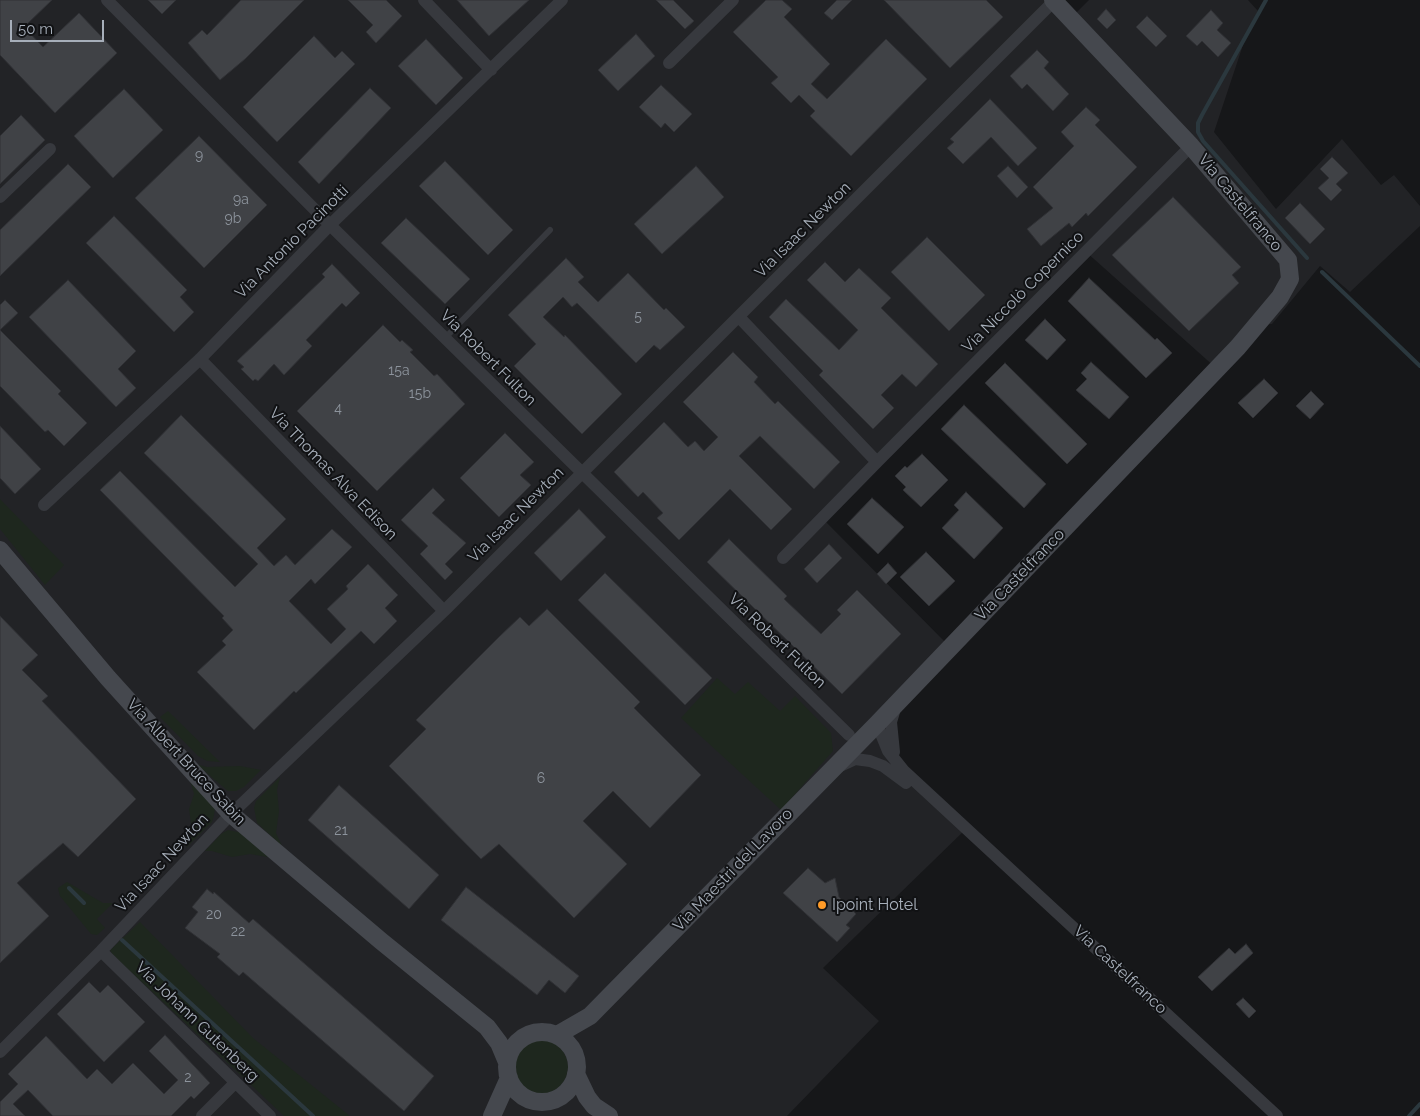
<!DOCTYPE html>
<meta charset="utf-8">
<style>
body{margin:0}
#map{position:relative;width:1420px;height:1116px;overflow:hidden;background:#161719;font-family:Raleway,sans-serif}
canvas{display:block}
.scale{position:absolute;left:10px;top:20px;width:94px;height:22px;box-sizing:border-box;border:2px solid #a7afba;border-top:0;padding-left:6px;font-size:15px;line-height:18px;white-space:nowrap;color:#a7afba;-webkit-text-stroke:4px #111214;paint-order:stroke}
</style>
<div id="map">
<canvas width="1420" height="1116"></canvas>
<div class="scale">50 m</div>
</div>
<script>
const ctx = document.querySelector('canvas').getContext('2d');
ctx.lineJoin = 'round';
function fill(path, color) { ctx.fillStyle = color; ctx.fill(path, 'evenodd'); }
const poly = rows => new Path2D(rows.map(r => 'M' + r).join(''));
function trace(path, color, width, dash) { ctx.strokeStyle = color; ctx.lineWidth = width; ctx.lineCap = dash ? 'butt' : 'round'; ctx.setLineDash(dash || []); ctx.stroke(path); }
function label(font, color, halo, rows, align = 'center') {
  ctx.font = font + ' Raleway,sans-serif'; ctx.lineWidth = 4; ctx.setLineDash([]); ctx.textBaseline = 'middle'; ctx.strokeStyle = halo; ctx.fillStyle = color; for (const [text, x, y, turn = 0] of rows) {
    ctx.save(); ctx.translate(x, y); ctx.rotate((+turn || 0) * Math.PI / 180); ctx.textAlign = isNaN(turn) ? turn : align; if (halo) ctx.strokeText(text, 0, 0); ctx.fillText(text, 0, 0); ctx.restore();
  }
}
fill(poly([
 [0,0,1051,0,1070,19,1089,0,1248,0,1258,11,1246,36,1214,132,1276,209,1342,139,1381,185,1394,175,1420,206,1420,226,1350,292,1320,266,1272,324,1256,325,1216,368,1085,251,825,521,954,651,877,732,948,812,967,828,823,968,879,1021,787,1116,0,1116]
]), '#222326');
fill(poly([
 [0,499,64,565,45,585,0,529],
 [717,678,735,694,748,682,780,711,795,696,831,733,833,751,781,810,681,718],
 [168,711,220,762,207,761,198,756,160,717],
 [196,764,207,767,240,766,261,770,244,787,236,791,228,791],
 [189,777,215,808,214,815,212,822,186,848,192,830,189,809,194,794],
 [280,777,277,790,279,811,276,833,282,846,257,823,254,808,256,801],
 [228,830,243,833,273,858,250,854,232,857,212,851,205,851,221,834],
 [67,882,103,903,113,903,97,919,105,928,97,935,91,934,60,896,58,888],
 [140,922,253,1038,350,1116,284,1116,112,954,110,950],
 '514 1067a27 27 0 1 1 54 0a27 27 0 1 1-54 0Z'
]), '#1e271e');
trace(poly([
 [1266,0,1202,115,1198,123,1198,132,1203,141,1307,258],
 [1322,272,1420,366],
 [69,888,84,903],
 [122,940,313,1116],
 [1409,1116,1420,1104]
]), '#2b383e', 4);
const building = poly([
 [0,0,52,0,24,27,43,47,79,13,117,53,55,113,0,55,0,0],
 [148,0,176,0,162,14,148,0],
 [241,0,304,0,245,59,220,80,188,43,202,30,207,35,241,0],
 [348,0,386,0,402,16,376,43,366,32,373,25,348,0],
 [457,0,529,0,489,36,457,0],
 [656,0,673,0,694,21,685,29,656,0],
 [766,0,782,0,792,9,784,17,830,64,811,84,827,99,886,39,927,79,851,156,810,116,815,111,799,95,791,103,771,83,778,77,733,32,766,0],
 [837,0,852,0,832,20,824,13,837,0],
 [884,0,986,0,1003,17,950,68,884,0],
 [1106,9,1116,20,1107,29,1097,19,1106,9],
 [1211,10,1223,23,1217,30,1231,43,1218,57,1202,41,1197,46,1186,36,1211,10],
 [1147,16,1167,36,1156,47,1136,27,1147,16],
 [636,34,655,56,618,91,598,70,636,34],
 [314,36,335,58,342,51,355,64,277,142,243,107,314,36],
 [426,39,463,78,436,105,398,66,426,39],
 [1037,50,1049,62,1044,68,1069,94,1053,111,1027,84,1022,89,1010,76,1037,50],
 [661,85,692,114,674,132,665,123,661,128,639,107,661,85],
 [370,88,391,108,319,184,298,162,370,88],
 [124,89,163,130,113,178,74,136,124,89],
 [990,99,1037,148,1018,166,991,137,963,164,947,148,954,142,950,139,990,99],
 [1086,107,1100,120,1095,125,1137,167,1088,216,1086,213,1072,227,1069,223,1041,246,1027,229,1053,208,1033,187,1074,146,1061,132,1086,107],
 [21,115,45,140,0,184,0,136,21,115],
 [199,136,267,205,204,268,135,198,199,136],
 [1332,157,1348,173,1336,184,1342,190,1331,201,1318,188,1329,178,1320,169,1332,157],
 [445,161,513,230,488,255,419,186,445,161],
 [68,164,91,187,0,276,0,230,68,164],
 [696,166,724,197,662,254,634,224,696,166],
 [1008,166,1028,187,1017,198,997,176,1008,166],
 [1173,197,1241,267,1232,275,1239,283,1189,331,1112,255,1173,197],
 [1300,203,1325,229,1310,244,1285,218,1300,203],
 [114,216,187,290,180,297,194,312,174,332,86,243,114,216],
 [406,218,470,279,445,304,381,243,406,218],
 [927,237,985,295,949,331,891,272,927,237],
 [566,258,584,277,578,282,598,302,628,273,664,310,666,308,685,327,660,350,654,345,636,363,577,303,572,307,563,297,543,317,564,337,565,335,622,394,582,434,514,366,536,344,508,315,566,258],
 [825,262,845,282,859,268,891,298,881,308,938,364,916,387,902,374,881,395,894,408,873,429,819,375,823,371,769,317,786,299,839,350,858,330,807,280,825,262],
 [332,264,360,293,346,307,342,303,306,340,312,346,284,375,274,364,258,381,255,379,253,381,241,369,244,367,237,361,325,277,322,274,332,264],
 [1089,278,1155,340,1157,338,1172,353,1146,378,1068,301,1089,278],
 [68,280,136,351,118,369,136,388,116,407,29,317,68,280],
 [5,300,18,313,0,330,0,305,5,300],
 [1045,319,1066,340,1047,360,1025,340,1045,319],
 [383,325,400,342,402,340,413,350,410,352,434,376,437,374,465,404,377,491,297,411,383,325],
 [0,330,61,391,58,394,87,423,64,446,48,430,45,432,0,386,0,330],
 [733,352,758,377,754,382,775,404,778,401,840,462,814,489,760,436,739,456,792,509,771,530,730,489,679,540,657,518,663,513,643,492,638,497,614,472,664,422,688,447,695,441,704,451,718,437,683,402,733,352],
 [1091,362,1129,397,1109,419,1076,390,1087,379,1081,373,1091,362],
 [1005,363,1087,444,1067,464,985,383,1005,363],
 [1264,379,1278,393,1253,418,1238,403,1264,379],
 [1311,391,1324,404,1310,419,1296,406,1311,391],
 [964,405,1046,484,1024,508,941,429,964,405],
 [181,415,286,519,257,548,274,566,286,555,295,565,332,529,352,547,315,584,311,579,289,601,331,644,346,629,327,609,348,589,346,586,368,564,398,595,385,608,397,621,374,644,361,631,296,693,294,691,254,730,197,672,226,645,222,641,233,630,222,618,224,616,100,490,120,471,235,587,258,564,144,453,181,415],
 [0,426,41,469,15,494,0,478,0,426],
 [505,433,534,462,520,475,531,485,499,517,460,478,505,433],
 [922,454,948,480,921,507,903,490,906,487,895,476,905,466,907,468,922,454],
 [433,488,445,500,432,513,466,543,445,564,453,572,445,580,420,554,428,546,401,520,433,488],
 [966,492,1003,528,974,559,942,528,959,510,954,505,966,492],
 [872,498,904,527,878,554,847,524,872,498],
 [579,509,606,537,561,581,534,553,579,509],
 [729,539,787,596,784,599,821,634,841,614,837,610,857,590,901,634,842,694,707,562,729,539],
 [829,544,842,558,817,583,804,569,829,544],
 [926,552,955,581,929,606,900,577,926,552],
 [888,563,897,573,886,584,877,574,888,563],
 [605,573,712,678,685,705,578,600,605,573],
 [547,609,640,702,634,708,701,775,650,828,613,791,583,821,627,864,574,918,499,844,481,859,389,766,426,729,416,720,500,636,520,617,529,626,547,609],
 [0,616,38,655,22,670,48,696,42,701,136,799,78,857,63,843,17,883,49,916,0,963,0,616],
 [339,785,439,875,409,909,308,820,339,785],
 [808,868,825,883,835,878,839,897,856,914,846,925,850,928,837,942,783,893,808,868],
 [466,887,579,976,565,993,549,980,537,995,441,920,466,887],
 [207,889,213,894,214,892,249,923,253,919,434,1076,404,1111,243,972,239,976,217,957,220,954,185,928,198,912,192,907,207,889],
 [1246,944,1253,953,1212,991,1198,977,1229,948,1235,954,1246,944],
 [89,982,100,993,108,985,145,1022,104,1062,57,1014,89,982],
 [1243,998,1256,1011,1249,1018,1236,1004,1243,998],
 [165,1035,210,1083,194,1099,191,1096,171,1116,53,1116,28,1090,13,1104,25,1116,0,1116,0,1102,18,1084,8,1074,46,1036,87,1079,97,1069,112,1084,133,1063,164,1094,178,1080,149,1051,165,1035]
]);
fill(building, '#404246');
trace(building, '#303135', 1);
trace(poly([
 [445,338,550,230]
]), '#37393e', 6);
trace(poly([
 [107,0,330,225,849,735],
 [424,0,491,70],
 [669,63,733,0],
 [0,197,50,149],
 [739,317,877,462,1191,146],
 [200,359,444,611],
 [44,505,200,359,330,225,562,0],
 [783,558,877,462],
 [877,724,888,751,904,771,1277,1116],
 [894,752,891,722,896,705],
 [840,766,855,759,870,761,883,766,906,783],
 [101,951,270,1116],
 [0,1052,101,951,231,814,444,611,1054,1],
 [202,1116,235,1083]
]), '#37393e', 12);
trace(poly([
 [0,550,108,678,231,814,381,941,487,1027,499,1043,507,1062],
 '507 1067a35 35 0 1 1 70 0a35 35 0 1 1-70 0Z',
 [557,1035,590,1016,877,724,1238,347,1280,297,1290,279,1288,260,1191,146,1053,0],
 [576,1074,587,1097,594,1106,609,1116],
 [492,1116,509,1078]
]), '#45484e', 18);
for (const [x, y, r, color] of [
 [822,905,5,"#ff9b28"]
]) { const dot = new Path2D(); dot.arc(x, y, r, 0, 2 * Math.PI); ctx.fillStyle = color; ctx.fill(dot); trace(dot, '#111214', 2); }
label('14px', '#8d949d', null, [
 ["9",199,156],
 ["9a",241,200],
 ["9b",233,219],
 ["5",638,317],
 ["15a",399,371],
 ["15b",420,394],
 ["4",338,409],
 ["6",541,779],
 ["21",341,831],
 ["20",214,915],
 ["22",238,932],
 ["2",188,1078]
]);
label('16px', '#a7afba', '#111214', [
 ["Via Castelfranco",1240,203,50],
 ["Via Isaac Newton",803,230,-45],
 ["Via Antonio Pacinotti",292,242,-45],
 ["Via Niccolò Copernico",1023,292,-45],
 ["Via Robert Fulton",488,358,45],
 ["Via Thomas Alva Edison",333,474,46],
 ["Via Isaac Newton",516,515,-45],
 ["Via Castelfranco",1020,575,-46],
 ["Via Robert Fulton",777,641,44],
 ["Via Albert Bruce Sabin",186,762,47],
 ["Via Isaac Newton",162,863,-47],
 ["Via Maestri del Lavoro",733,870,-46],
 ["Via Castelfranco",1120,970,43],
 ["Via Johann Gutenberg",197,1022,44]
]);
label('16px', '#a7afba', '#111214', [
 ["Ipoint Hotel",832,905]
], 'left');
</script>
